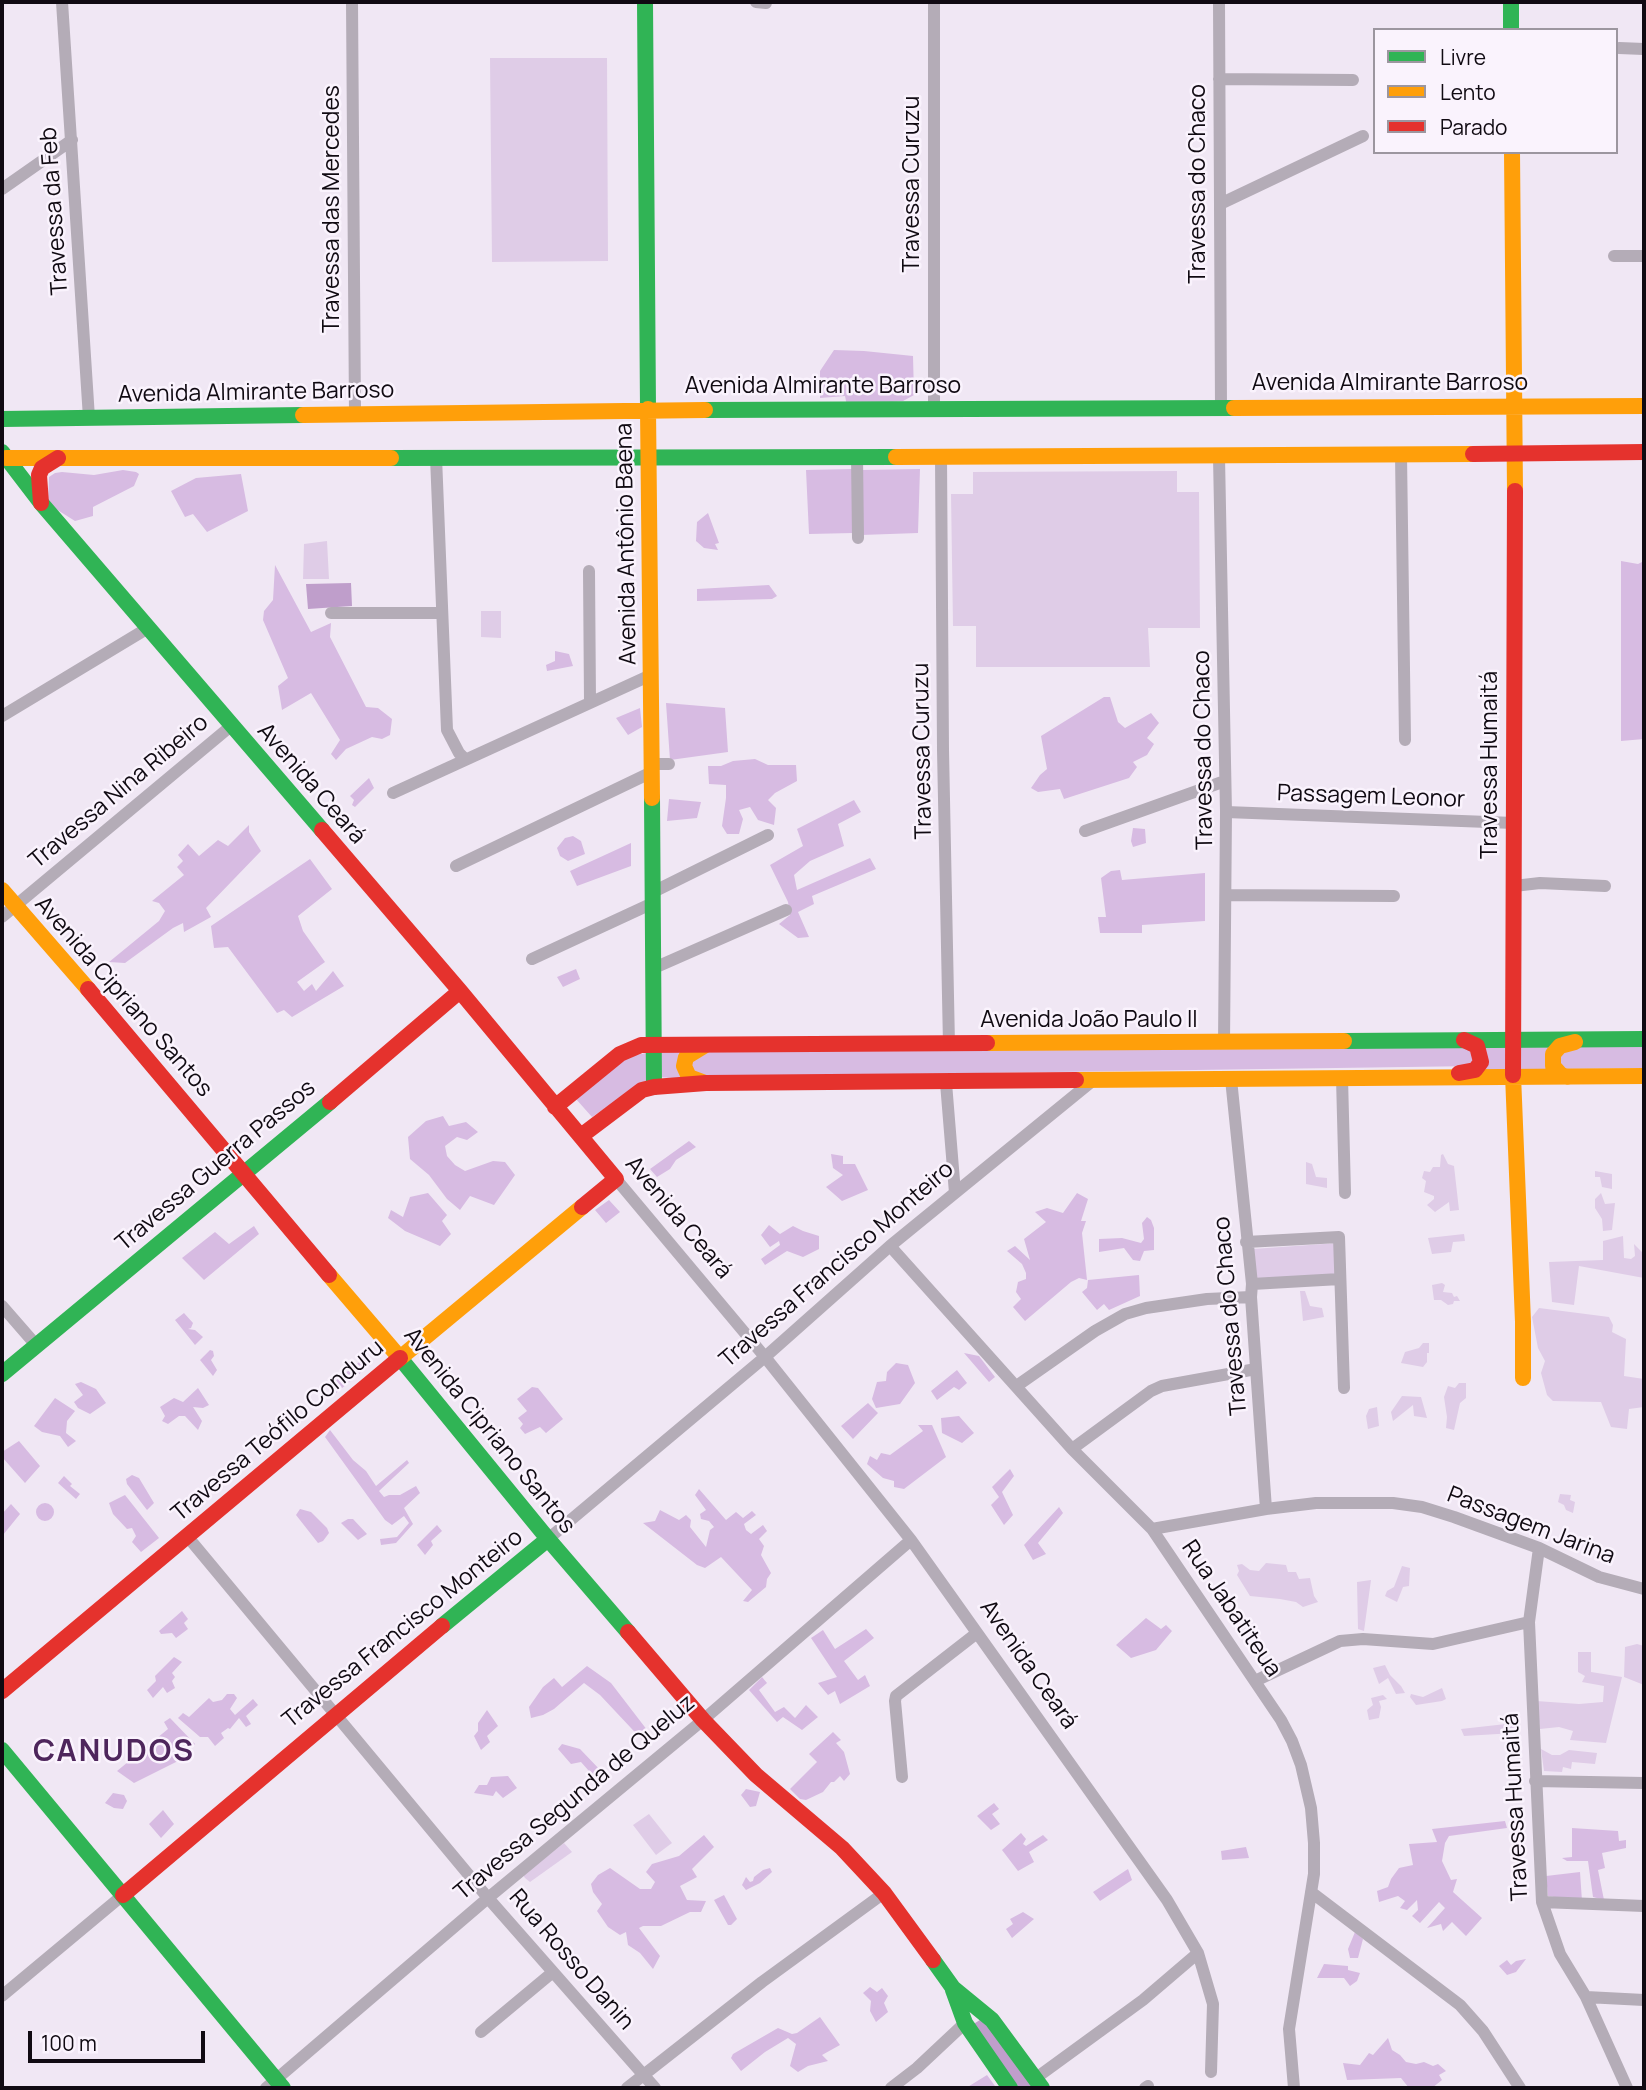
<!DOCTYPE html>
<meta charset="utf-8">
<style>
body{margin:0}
#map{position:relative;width:1646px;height:2090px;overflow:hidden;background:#f0e7f4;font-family:Manrope,sans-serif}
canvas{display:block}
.frame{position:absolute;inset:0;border:4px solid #100a12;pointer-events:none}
.legend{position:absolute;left:1373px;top:28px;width:245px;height:126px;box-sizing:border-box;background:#faf3fd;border:2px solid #9c969f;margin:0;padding:9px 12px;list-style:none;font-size:21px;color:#100a12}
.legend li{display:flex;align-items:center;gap:14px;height:35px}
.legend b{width:35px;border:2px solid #9c969f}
.scale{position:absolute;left:28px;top:2031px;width:177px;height:32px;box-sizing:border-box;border:4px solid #100a12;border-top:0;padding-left:9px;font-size:21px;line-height:24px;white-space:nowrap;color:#100a12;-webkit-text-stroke:5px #faf3fd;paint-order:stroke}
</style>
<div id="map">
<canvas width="1646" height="2090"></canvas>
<div class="frame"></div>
<ul class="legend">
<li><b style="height:9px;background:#30b455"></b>Livre</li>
<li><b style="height:9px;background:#ff9f0a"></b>Lento</li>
<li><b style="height:9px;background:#e5322d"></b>Parado</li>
</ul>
<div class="scale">100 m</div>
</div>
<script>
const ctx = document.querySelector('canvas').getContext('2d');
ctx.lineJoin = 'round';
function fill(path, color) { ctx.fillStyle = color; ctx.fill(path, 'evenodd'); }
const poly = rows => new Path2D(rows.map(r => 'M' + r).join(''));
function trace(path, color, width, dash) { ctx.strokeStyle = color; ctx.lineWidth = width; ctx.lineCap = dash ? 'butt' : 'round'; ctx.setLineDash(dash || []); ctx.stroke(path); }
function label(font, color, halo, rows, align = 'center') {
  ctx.font = font + ' Manrope,sans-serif'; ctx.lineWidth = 5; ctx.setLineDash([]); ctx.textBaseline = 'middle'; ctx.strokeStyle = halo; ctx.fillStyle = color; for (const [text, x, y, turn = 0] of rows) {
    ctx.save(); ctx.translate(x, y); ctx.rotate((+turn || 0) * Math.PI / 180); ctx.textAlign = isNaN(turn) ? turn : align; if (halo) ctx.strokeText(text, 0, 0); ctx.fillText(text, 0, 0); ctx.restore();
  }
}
fill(poly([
 [490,58,607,58,608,261,492,262],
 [1177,471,1177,492,1199,492,1200,628,1148,628,1150,667,976,667,976,626,953,626,951,494,973,494,973,472],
 [327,541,329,579,303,579,304,544],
 [481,611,501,611,501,638,481,637],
 [1443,1154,1448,1164,1454,1166,1459,1210,1450,1211,1449,1202,1435,1212,1427,1205,1434,1199,1434,1196,1424,1192,1426,1181,1422,1178,1424,1171,1430,1172,1433,1167,1440,1167,1441,1155],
 [1306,1162,1312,1164,1316,1177,1327,1178,1327,1188,1306,1184],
 [1595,1171,1612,1174,1612,1189,1602,1187,1600,1177,1595,1177],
 [1601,1193,1605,1204,1615,1203,1612,1230,1603,1231,1602,1219,1595,1208,1595,1199],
 [1464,1234,1465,1241,1453,1242,1451,1252,1432,1254,1428,1238],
 [1623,1236,1624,1258,1631,1259,1635,1256,1634,1244,1644,1254,1644,1278,1579,1266,1574,1305,1552,1302,1549,1262,1603,1260,1603,1241],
 [1338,1243,1337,1274,1256,1280,1253,1249],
 [1442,1283,1445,1285,1443,1292,1452,1293,1454,1297,1457,1296,1460,1301,1454,1301,1453,1304,1448,1305,1441,1300,1434,1300,1432,1285],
 [1300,1291,1305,1291,1310,1306,1322,1308,1324,1317,1303,1321],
 [1539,1308,1609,1317,1613,1325,1612,1332,1626,1339,1624,1376,1644,1379,1644,1407,1629,1409,1627,1429,1611,1427,1601,1402,1553,1401,1547,1395,1541,1373,1545,1361,1538,1348,1532,1317],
 [1423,1343,1429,1343,1429,1353,1427,1353,1427,1362,1423,1367,1401,1363,1405,1352,1419,1348],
 [1459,1383,1466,1383,1466,1398,1460,1403,1454,1430,1446,1428,1447,1417,1444,1397,1448,1386,1455,1388],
 [1402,1396,1421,1397,1427,1418,1414,1416,1413,1405,1393,1421,1391,1412],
 [1377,1407,1379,1426,1368,1429,1366,1416,1369,1409],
 [1560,1494,1571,1495,1570,1500,1575,1502,1573,1513,1566,1510,1564,1505,1558,1502],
 [1266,1563,1286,1565,1288,1572,1296,1572,1299,1579,1310,1578,1314,1596,1318,1602,1303,1607,1296,1602,1280,1599,1250,1596,1237,1575,1239,1571,1237,1565,1242,1564,1250,1570,1259,1571],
 [1402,1566,1410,1568,1409,1586,1403,1587,1397,1602,1385,1596,1387,1591,1394,1587],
 [1371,1580,1364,1631,1358,1629,1357,1582],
 [1637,1644,1644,1646,1644,1685,1624,1677,1625,1647],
 [1578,1652,1591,1652,1591,1672,1622,1677,1606,1743,1570,1740,1573,1731,1559,1727,1540,1729,1536,1701,1579,1704,1603,1702,1604,1686,1582,1682,1585,1676,1578,1672],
 [1385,1665,1390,1675,1401,1686,1405,1693,1396,1694,1388,1678,1379,1684,1373,1668],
 [1442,1688,1446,1699,1442,1701,1416,1705,1410,1697,1411,1694,1423,1697],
 [1383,1695,1387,1699,1379,1701,1381,1707,1379,1718,1369,1720,1367,1710,1373,1705,1371,1698],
 [1515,1723,1515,1733,1464,1736,1461,1729],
 [1541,1749,1552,1755,1560,1755,1569,1750,1597,1753,1595,1764,1572,1762,1571,1769,1563,1767,1562,1772,1544,1771],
 [649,1814,672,1843,656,1855,633,1825],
 [564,1843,572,1852,530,1882,525,1878,523,1875]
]), '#dfcce7');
fill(poly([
 [834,350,864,351,913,356,914,395,903,401,847,406,845,396,820,398,820,371],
 [854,469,853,533,809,534,806,470],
 [920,469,918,533,861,535,862,470],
 [123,470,136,472,139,474,134,486,93,507,93,516,75,521,48,504,49,477,55,473,62,472,94,475],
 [241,474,248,511,207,532,193,514,185,517,171,491,196,478],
 [708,513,719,543,715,544,718,550,704,548,696,541,697,522],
 [1621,561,1638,564,1644,561,1644,739,1621,741],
 [275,565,311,632,331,623,330,637,366,707,378,708,392,719,390,735,382,739,372,737,346,749,336,760,331,754,340,740,311,693,282,710,278,686,288,678,263,620,264,611,273,600],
 [769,585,777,596,772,599,697,601,697,589],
 [555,651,569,654,573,666,547,671,546,665,555,661],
 [1104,697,1110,697,1118,722,1125,728,1151,713,1159,723,1147,738,1154,744,1147,755,1133,762,1137,767,1129,778,1064,799,1060,789,1038,792,1031,788,1040,775,1047,769,1041,736],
 [666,703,725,708,728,752,670,760],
 [640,708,642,727,628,735,616,718],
 [755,759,768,765,796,765,797,781,775,793,768,800,776,808,774,825,758,820,750,807,739,810,743,819,739,834,727,834,722,826,726,798,726,785,709,784,708,766,721,766,733,761],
 [369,778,374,788,355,807,352,805,354,800,350,796],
 [669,799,701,802,697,818,667,821],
 [854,800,861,812,838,824,844,846,810,861,794,875,797,890,870,858,876,869,812,896,814,904,798,912,809,937,798,938,779,924,790,915,788,902,770,865,803,846,797,829],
 [249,825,249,832,261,851,206,908,211,917,184,932,183,923,173,928,125,963,109,962,159,921,165,911,159,903,152,901,184,875,177,867,183,861,178,855,188,844,199,856,218,840,228,846],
 [1133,828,1145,829,1146,843,1133,847,1131,841],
 [573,836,581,841,585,854,568,861,560,856,557,848,565,838],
 [631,843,631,866,577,886,570,871],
 [310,859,332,889,298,916,303,931,325,962,297,982,304,991,312,984,316,991,333,971,344,986,292,1017,284,1010,277,1013,228,947,214,948,211,926],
 [1120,870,1122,880,1205,873,1205,921,1142,925,1142,933,1100,933,1098,917,1106,917,1101,878,1111,871],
 [576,969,580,979,563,987,557,977],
 [1466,1042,1477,1066,700,1077,693,1073,691,1057,697,1051],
 [1644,1043,1644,1068,1479,1070,1482,1049,1504,1044],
 [659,1049,690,1049,686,1079,658,1077],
 [647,1053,647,1080,592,1117,576,1099,629,1056],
 [443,1116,449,1126,466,1122,478,1132,467,1140,457,1137,445,1146,447,1156,455,1165,465,1171,493,1161,505,1162,515,1175,494,1205,470,1196,460,1210,447,1199,429,1175,410,1159,408,1137,426,1121],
 [689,1141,696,1147,676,1160,670,1169,657,1177,650,1169],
 [831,1154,843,1156,843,1164,855,1164,868,1190,842,1201,826,1187,843,1175,833,1168],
 [428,1193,447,1215,442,1221,451,1234,440,1246,405,1231,388,1218,391,1210,403,1217,410,1197],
 [1077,1193,1088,1199,1081,1221,1086,1221,1082,1233,1087,1280,1079,1278,1071,1282,1025,1321,1013,1307,1021,1299,1016,1292,1018,1282,1026,1279,1026,1273,1022,1264,1007,1251,1015,1246,1030,1260,1024,1239,1046,1222,1035,1212,1047,1208,1063,1213],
 [609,1200,620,1212,606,1223,595,1210],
 [1147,1217,1151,1220,1154,1228,1154,1250,1144,1251,1140,1261,1133,1260,1124,1248,1099,1252,1099,1239,1122,1238,1141,1243,1144,1239,1142,1223],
 [769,1225,780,1234,793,1226,803,1231,819,1236,819,1249,803,1257,787,1251,765,1265,761,1259,780,1245,779,1241,770,1247,761,1235],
 [254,1226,259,1234,204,1280,182,1258,215,1232,229,1244],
 [1139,1275,1140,1296,1109,1310,1104,1304,1097,1310,1082,1292,1087,1288,1088,1280],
 [184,1313,193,1323,191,1328,188,1329,195,1330,203,1337,195,1345,175,1320],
 [210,1350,213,1351,214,1356,211,1360,217,1370,213,1376,200,1360],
 [964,1353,979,1356,995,1377,989,1382],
 [363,1359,370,1365,336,1393,329,1386],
 [896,1363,908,1365,915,1383,900,1404,876,1408,872,1399,877,1382,886,1381,887,1372],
 [957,1370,967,1383,959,1390,954,1387,937,1400,931,1391],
 [81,1382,96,1389,106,1403,90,1414,78,1408,74,1402,83,1395,75,1384],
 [532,1387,538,1388,563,1419,546,1433,540,1427,525,1434,520,1428,523,1424,518,1418,527,1411,517,1399],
 [198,1388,209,1405,203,1408,193,1407,202,1421,198,1430,185,1416,179,1416,168,1424,162,1421,165,1416,160,1407,174,1398,183,1402],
 [55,1398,75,1411,67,1421,66,1433,76,1441,68,1447,60,1436,42,1432,34,1426],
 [868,1403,878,1413,853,1439,841,1426],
 [959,1416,974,1433,962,1443,942,1433,941,1418],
 [918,1425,932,1425,946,1457,904,1489,894,1487,894,1481,883,1478,867,1464,870,1456,877,1460,881,1453,890,1455,923,1431],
 [330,1430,353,1460,366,1471,376,1486,407,1460,409,1463,379,1491,384,1497,389,1495,400,1495,416,1486,420,1493,404,1508,413,1524,396,1543,381,1545,380,1539,397,1537,409,1523,404,1516,392,1525,385,1520,325,1437],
 [19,1441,40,1466,25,1483,2,1457,2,1452],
 [1010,1469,1014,1476,1002,1492,1013,1515,1004,1525,991,1505,999,1497,992,1487],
 [132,1475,139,1478,154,1503,147,1510,127,1484,126,1479],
 [64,1476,72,1484,70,1486,80,1494,76,1499,58,1483],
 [699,1489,726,1520,736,1512,743,1518,752,1511,756,1515,744,1524,746,1530,751,1534,763,1525,767,1531,759,1539,764,1546,761,1555,771,1573,767,1579,766,1587,748,1602,743,1601,752,1590,721,1557,705,1568,697,1565,643,1523,655,1521,660,1510,679,1520,686,1515,691,1520,690,1527,706,1547,710,1530,714,1527,709,1521,701,1519,700,1514,706,1510,695,1495],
 [125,1495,159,1538,141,1552,132,1542,136,1536,132,1528,127,1529,113,1514,109,1503],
 '36 1512a9 9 0 1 1 18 0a9 9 0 1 1-18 0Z',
 [11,1504,20,1514,3,1535,2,1542,2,1514],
 [1059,1507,1063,1513,1038,1543,1046,1554,1033,1560,1024,1545],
 [300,1509,311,1512,327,1528,329,1533,323,1541,318,1543,296,1515],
 [348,1519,353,1519,367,1534,358,1540,341,1523],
 [437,1525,442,1531,431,1541,433,1545,425,1555,417,1545],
 [182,1611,188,1619,184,1623,188,1629,176,1638,172,1633,161,1634,159,1631],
 [1146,1618,1161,1629,1166,1625,1172,1631,1156,1650,1131,1658,1116,1645],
 [866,1629,874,1638,844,1661,858,1680,865,1675,870,1686,840,1704,835,1691,828,1695,818,1683,837,1677,811,1638,823,1630,835,1649],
 [174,1657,182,1662,172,1673,175,1677,172,1681,175,1688,167,1693,163,1687,153,1698,147,1690,156,1681,155,1676],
 [587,1666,611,1683,654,1739,646,1744,600,1695,584,1683,554,1709,543,1715,531,1718,529,1707,543,1687,554,1678,562,1687],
 [762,1677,767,1683,759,1690,775,1712,784,1707,795,1718,806,1705,818,1717,802,1730,783,1717,777,1722,749,1690],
 [227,1694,234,1694,237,1698,230,1709,235,1715,253,1699,258,1705,246,1716,251,1724,246,1727,239,1718,230,1729,228,1728,221,1733,224,1738,215,1746,208,1737,200,1737,178,1718,183,1713,189,1717,209,1698,213,1702,222,1700],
 [487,1710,498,1726,487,1736,490,1742,481,1750,474,1736,478,1731,478,1723],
 [170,1718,195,1744,186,1752,180,1743,172,1749,178,1761,134,1783,117,1771,168,1729,164,1722],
 [833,1732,841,1740,836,1743,844,1752,850,1774,844,1781,840,1776,834,1782,831,1782,823,1792,806,1800,800,1799,790,1789,817,1762,809,1754],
 [562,1744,580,1749,603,1773,596,1779,581,1762,571,1764,558,1749],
 [508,1776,517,1788,503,1798,496,1791,493,1796,474,1793,479,1785,487,1785,491,1777],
 [746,1789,760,1792,756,1806,750,1807,741,1795],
 [113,1793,124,1795,127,1801,123,1809,114,1808,105,1803],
 [994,1803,999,1809,992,1814,1000,1824,991,1830,977,1816],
 [163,1810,174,1824,161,1838,149,1824],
 [1505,1821,1507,1828,1449,1836,1445,1843,1442,1861,1451,1880,1457,1879,1453,1892,1482,1918,1466,1936,1452,1922,1443,1931,1441,1924,1427,1928,1445,1908,1439,1902,1420,1923,1412,1916,1418,1910,1417,1900,1407,1910,1400,1908,1405,1901,1398,1896,1379,1902,1377,1891,1388,1887,1391,1879,1399,1868,1413,1865,1409,1844,1437,1842,1432,1829],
 [1572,1828,1618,1831,1619,1841,1626,1840,1626,1848,1602,1853,1605,1868,1598,1870,1604,1900,1593,1897,1588,1861,1567,1861,1562,1858,1572,1857],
 [1021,1833,1026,1839,1023,1844,1026,1846,1043,1835,1048,1840,1029,1852,1034,1862,1018,1871,1002,1850],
 [704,1835,714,1847,692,1869,697,1877,680,1886,687,1900,706,1901,701,1912,690,1912,661,1926,643,1926,639,1928,660,1956,653,1969,640,1953,628,1945,626,1932,620,1935,608,1927,597,1911,602,1904,593,1892,591,1884,598,1875,610,1868,640,1889,651,1889,655,1882,646,1872,652,1864,679,1856],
 [1246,1847,1249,1858,1222,1860,1221,1851],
 [770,1868,772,1872,760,1883,746,1890,742,1885,746,1877,750,1882,753,1881,754,1877,763,1870],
 [1128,1869,1132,1880,1100,1901,1093,1892],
 [1580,1872,1582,1901,1548,1896,1546,1876],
 [724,1895,737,1919,731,1925,728,1925,714,1900],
 [1023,1912,1034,1919,1012,1938,1006,1929,1013,1924,1010,1919],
 [1355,1932,1363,1939,1358,1958,1350,1958,1348,1949],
 [1526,1959,1516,1972,1507,1975,1499,1966,1507,1960,1511,1965,1516,1961],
 [1324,1964,1348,1966,1348,1970,1360,1973,1357,1981,1350,1986,1344,1978,1317,1978],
 [870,1987,877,1992,882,1988,888,1996,884,2003,888,2012,876,2022,870,2011,871,2001,863,1993],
 [820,2017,840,2045,822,2055,828,2061,808,2066,798,2072,790,2066,796,2044,788,2038,765,2052,741,2071,731,2058,733,2054,778,2028,792,2034,797,2033],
 [1388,2038,1392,2050,1400,2055,1406,2062,1416,2064,1424,2062,1433,2066,1438,2064,1446,2071,1439,2075,1442,2080,1432,2088,1409,2088,1401,2078,1347,2080,1343,2063,1360,2065,1369,2053,1373,2055],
 [987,2075,995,2086,990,2088,966,2088]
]), '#d7bbe2');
fill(poly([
 [351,583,352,606,308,609,306,584],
 [983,2018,1034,2088,1019,2088,972,2025]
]), '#bf9ecb');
trace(poly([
 [62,2,89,418],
 [352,2,355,415],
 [756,2,766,3],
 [934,2,934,409],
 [1219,2,1221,408],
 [1619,48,1644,49],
 [1219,79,1353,80],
 [2,189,72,140],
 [1220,204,1363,136],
 [1614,256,1644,256],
 [1401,455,1405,740],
 [857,456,858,538],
 [436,457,447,730,459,753,465,759],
 [941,457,943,750,949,1045],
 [1219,457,1226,812,1224,1043],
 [589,571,590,702],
 [331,613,442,613],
 [2,716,148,628],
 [652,764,669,764],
 [393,793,651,675],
 [1226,812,1514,823],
 [1085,831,1225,781],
 [456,866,652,772],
 [1514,886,1540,883,1605,886],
 [653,892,768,835],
 [1226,895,1394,896],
 [2,917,231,726],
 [532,959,653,903],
 [654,968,786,910],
 [1342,1078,1345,1193],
 [1231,1079,1252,1284,1251,1297,1266,1509],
 [946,1083,955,1193],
 [616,1179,765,1357,911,1540,1167,1900,1198,1953,1213,2004,1211,2072],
 [1246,1242,1339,1237,1344,1388],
 [890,1246,1072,1449,1152,1529,1281,1720,1292,1741,1301,1765,1311,1808,1314,1843,1314,1874,1289,2029,1294,2088],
 [1252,1284,1340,1279],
 [2,1306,36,1345],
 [1018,1385,1095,1331,1125,1314,1146,1308,1207,1299,1251,1297],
 [1072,1449,1151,1391,1162,1386,1256,1369],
 [1152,1529,1266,1509,1316,1503,1393,1503,1422,1507,1454,1517,1539,1548,1599,1577,1644,1589],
 [187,1536,488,1898,655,2088],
 [548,1539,765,1357,890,1246,1091,1082],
 [1539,1548,1529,1622,1542,1902,1560,1954,1586,1997,1627,2088],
 [1255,1681,1340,1641,1363,1639,1433,1644,1529,1622],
 [902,1777,895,1701,896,1696,977,1633],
 [1535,1781,1644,1783],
 [1311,1892,1460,2005,1483,2031,1520,2088],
 [1542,1902,1644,1906],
 [2,1996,123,1895],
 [1586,1997,1644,2000],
 [481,2032,553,1972],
 [1036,2078,1143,2000,1198,1953],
 [266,2088,488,1898,703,1720,911,1540],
 [627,2088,762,1982,884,1893],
 [891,2088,917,2068,965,2023],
 [1145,2088,1148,2086]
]), '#b4acb7', 12);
trace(poly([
 [645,2,648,409],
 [1511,2,1511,30],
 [705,410,1234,408],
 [2,419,303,415],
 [2,452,41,503,322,830],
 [391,458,896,457],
 [652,798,654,1087],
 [1344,1041,1644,1039],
 [400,1358,548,1539,628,1632],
 [2,1374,330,1102],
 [442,1626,548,1539],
 [2,1750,283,2088],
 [933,1960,953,1988,992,2020,1042,2088],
 [953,1990,965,2023,1010,2088]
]), '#30b455', 16);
trace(poly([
 [1512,152,1515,491],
 [1234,408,1644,406],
 [648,409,652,798],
 [303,415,705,410],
 [896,457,1473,454],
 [6,458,391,458],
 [2,890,88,989],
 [987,1043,1344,1041],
 [704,1046,686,1057,684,1066,689,1077,705,1083],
 [1513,1075,1523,1322,1523,1378],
 [1568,1077,1562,1076,1553,1066,1553,1054,1560,1046,1575,1042],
 [1076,1080,1644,1076],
 [329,1275,400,1358,582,1207]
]), '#ff9f0a', 16);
trace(poly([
 [1473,454,1644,452],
 [41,503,39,475,42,468,58,458],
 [322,830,460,991,616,1179,582,1207],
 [88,989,329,1275],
 [1459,1073,1475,1070,1481,1062,1477,1046,1464,1040],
 [1513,1075,1515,491],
 [330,1102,460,991],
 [555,1107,620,1054,641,1045,987,1043],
 [581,1136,642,1090,654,1087,706,1083,1076,1080],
 [628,1632,703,1720,756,1775,842,1848,884,1893,933,1960],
 [2,1691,400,1358],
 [123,1895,442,1626]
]), '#e5322d', 16);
label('23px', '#100a12', '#faf3fd', [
 ["Travessa Curuzu",913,184,-90],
 ["Travessa do Chaco",1199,184,-90],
 ["Travessa das Mercedes",333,209,-90],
 ["Travessa da Feb",55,211,-94],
 ["Avenida Almirante Barroso",1390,384],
 ["Avenida Almirante Barroso",823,387],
 ["Avenida Almirante Barroso",256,393,-1],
 ["Avenida Antônio Baena",627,544,-91],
 ["Travessa do Chaco",1204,750,-91],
 ["Travessa Curuzu",923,751,-91],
 ["Travessa Humaitá",1491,765,-90],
 ["Avenida Ceará",311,784,49],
 ["Travessa Nina Ribeiro",119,792,-40],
 ["Passagem Leonor",1371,797,2],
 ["Avenida Cipriano Santos",123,997,49],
 ["Avenida João Paulo II",1089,1021],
 ["Travessa Guerra Passos",216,1166,-40],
 ["Avenida Ceará",678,1218,50],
 ["Travessa Francisco Monteiro",837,1265,-41],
 ["Travessa do Chaco",1231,1316,-95],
 ["Travessa Teófilo Conduru",278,1431,-40],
 ["Avenida Cipriano Santos",489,1431,51],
 ["Passagem Jarina",1531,1526,21],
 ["Rua Jabatiteua",1231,1609,56],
 ["Travessa Francisco Monteiro",403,1629,-39],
 ["Avenida Ceará",1028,1665,55],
 ["Travessa Segunda de Queluz",575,1798,-40],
 ["Travessa Humaitá",1516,1807,-93],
 ["Rua Rosso Danin",571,1960,49]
]);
ctx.letterSpacing = '2px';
label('bold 30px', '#4e265c', '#faf3fd', [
 ["CANUDOS",114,1753]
]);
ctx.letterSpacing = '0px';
</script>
